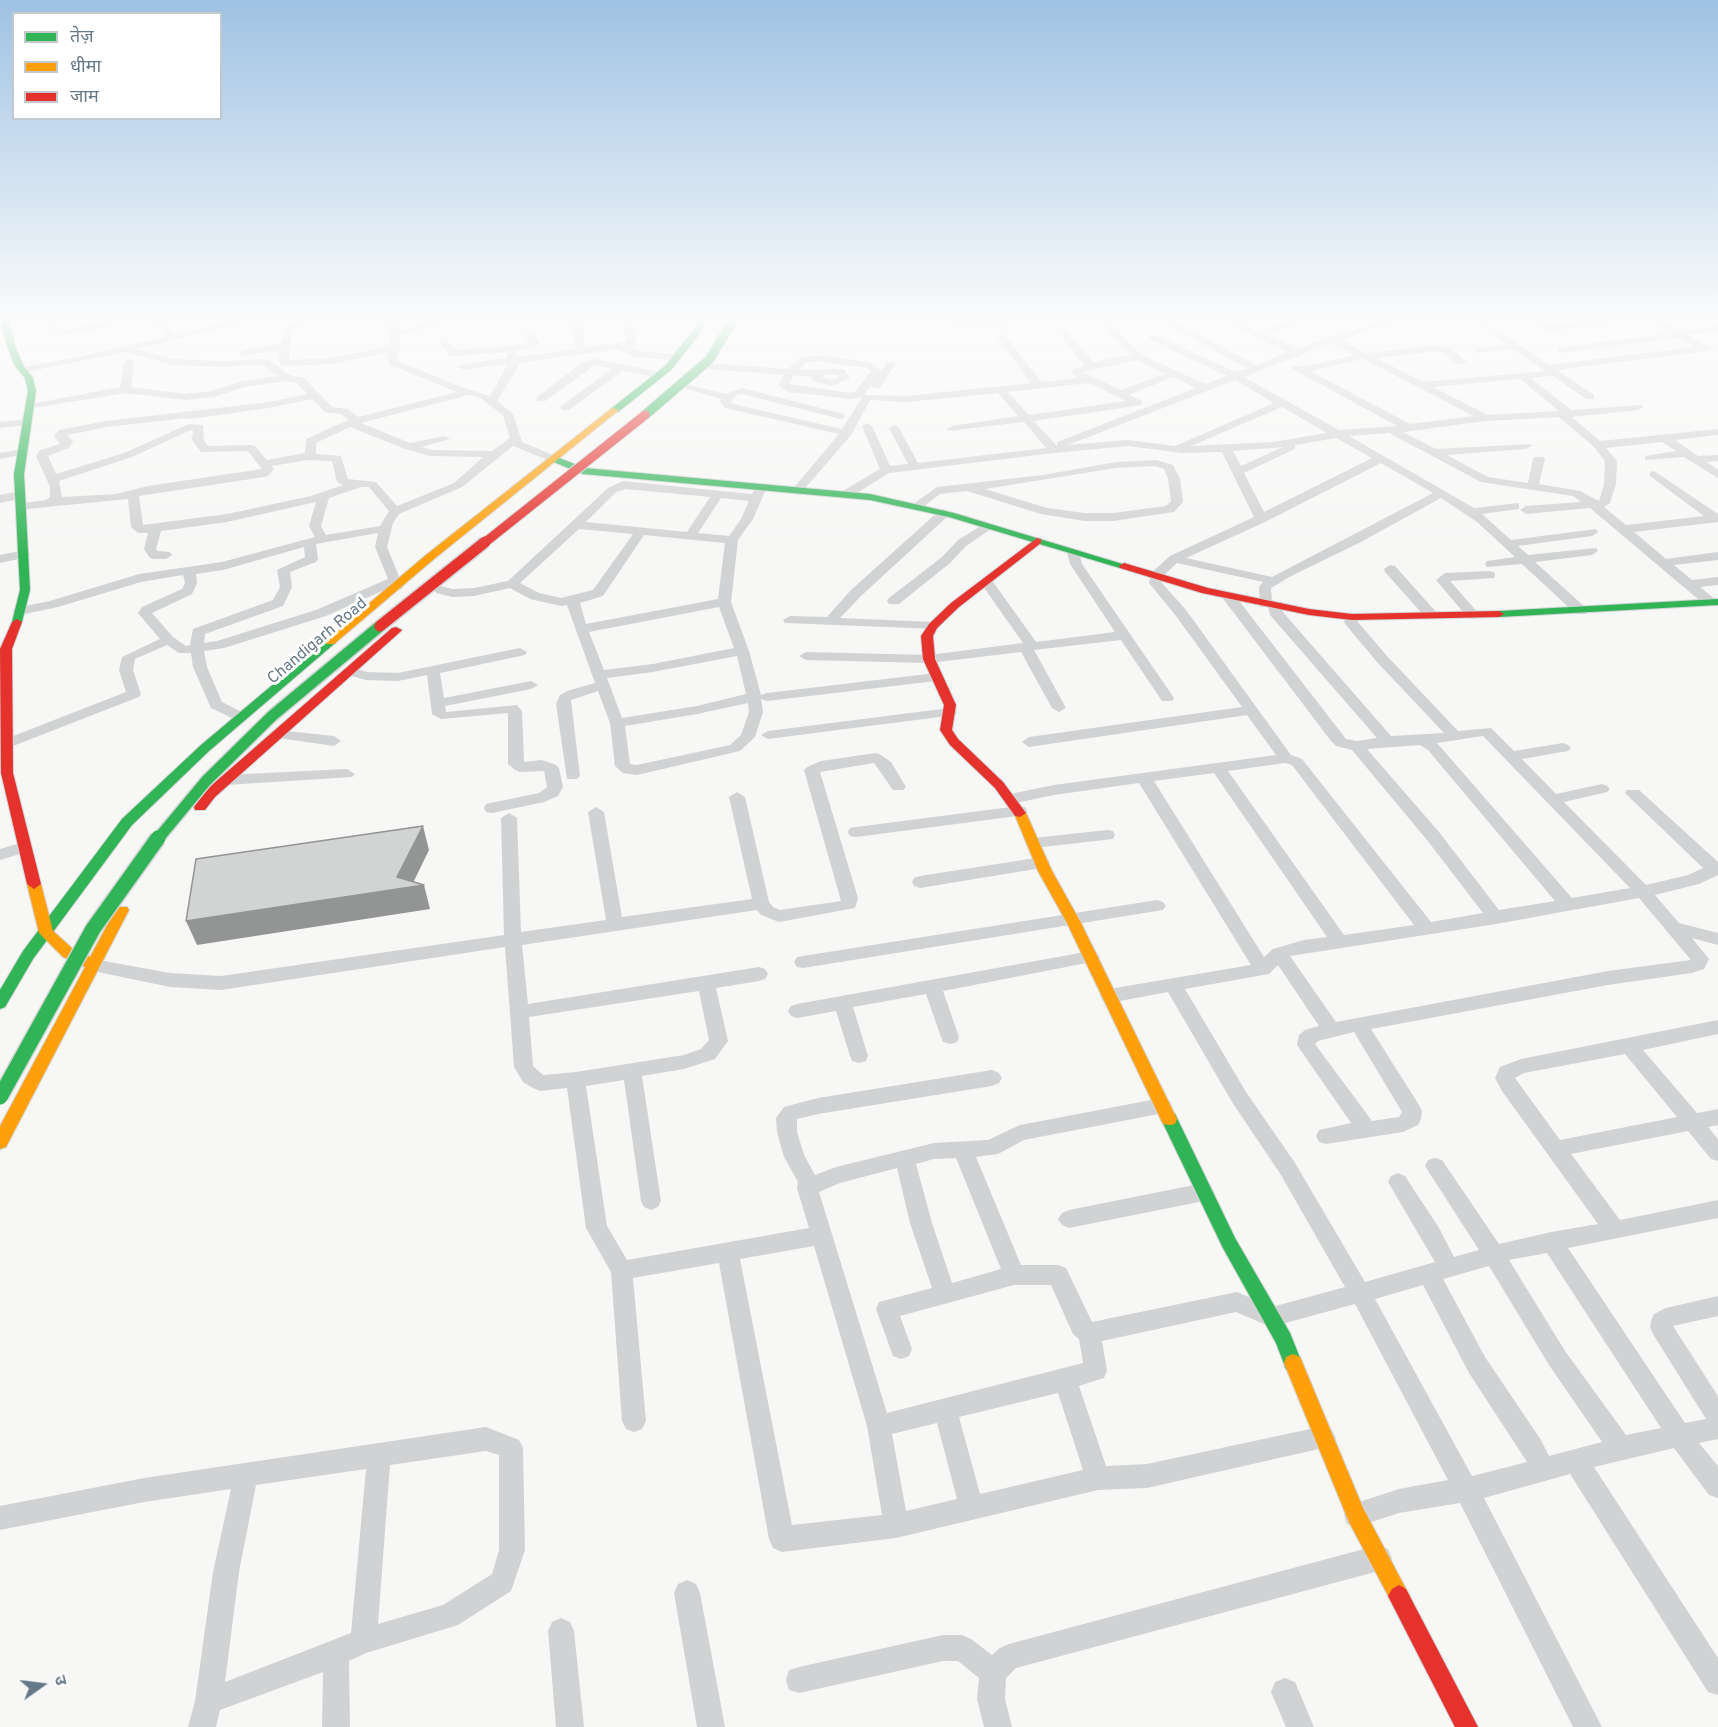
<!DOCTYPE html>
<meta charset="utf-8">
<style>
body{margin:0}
#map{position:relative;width:1718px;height:1727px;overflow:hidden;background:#f7f7f6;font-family:Overpass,"Noto Sans Devanagari",sans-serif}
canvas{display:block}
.legend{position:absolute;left:12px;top:12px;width:210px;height:108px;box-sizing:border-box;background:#fff;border:2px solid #c1c9cf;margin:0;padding:8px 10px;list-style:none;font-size:18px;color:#657888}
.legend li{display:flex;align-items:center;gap:12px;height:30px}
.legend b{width:30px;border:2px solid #c1c9cf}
.north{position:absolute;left:12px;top:1655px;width:60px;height:60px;-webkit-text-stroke:4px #fff;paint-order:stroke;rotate:76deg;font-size:16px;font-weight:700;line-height:24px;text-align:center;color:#657888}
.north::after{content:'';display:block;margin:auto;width:21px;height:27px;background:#657888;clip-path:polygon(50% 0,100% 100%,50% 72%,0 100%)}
</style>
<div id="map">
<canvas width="1718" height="1727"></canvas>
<ul class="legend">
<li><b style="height:8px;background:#30b455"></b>तेज़</li>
<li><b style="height:8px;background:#ff9f0a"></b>धीमा</li>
<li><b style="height:8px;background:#e5322d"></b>जाम</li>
</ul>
<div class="north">उ</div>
</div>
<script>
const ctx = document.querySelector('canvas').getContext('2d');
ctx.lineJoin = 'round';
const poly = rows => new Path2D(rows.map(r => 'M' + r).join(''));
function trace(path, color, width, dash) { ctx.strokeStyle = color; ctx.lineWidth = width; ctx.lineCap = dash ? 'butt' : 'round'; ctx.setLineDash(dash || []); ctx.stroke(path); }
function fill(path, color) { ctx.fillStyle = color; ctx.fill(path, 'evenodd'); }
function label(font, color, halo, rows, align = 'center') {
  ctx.font = font + ' Overpass,sans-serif'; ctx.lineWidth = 6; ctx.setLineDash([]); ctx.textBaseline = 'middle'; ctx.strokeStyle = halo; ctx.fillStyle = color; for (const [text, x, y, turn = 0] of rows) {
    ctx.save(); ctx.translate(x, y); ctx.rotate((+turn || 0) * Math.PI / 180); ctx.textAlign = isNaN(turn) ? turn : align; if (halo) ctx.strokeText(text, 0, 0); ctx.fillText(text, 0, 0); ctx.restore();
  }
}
const fast = poly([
 [0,316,8,316,15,346,23,365,33,378,36,391,24,474,30,590,22,622,17,625,12,622,20,590,14,474,28,391,25,378,15,366,7,346,0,316],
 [701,316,709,316,698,336,671,370,618,412,612,412,612,408,665,366,691,333,701,316],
 [554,456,585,468,870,494,954,513,1129,566,1128,568,1120,568,949,517,870,500,583,474,551,461,549,459,554,456],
 [1718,599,1718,605,1499,617,1494,614,1499,611,1718,599],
 [330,639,336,642,334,644,209,751,132,825,33,959,5,1007,0,1009,0,990,23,951,122,819,201,745,326,640,330,639],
 [1169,1113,1175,1114,1235,1238,1290,1333,1302,1363,1300,1369,1293,1372,1286,1369,1276,1343,1223,1248,1161,1119,1163,1114,1169,1113]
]);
const slow = poly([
 [612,408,619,410,434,559,334,644,326,644,326,640,426,555,612,408],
 [1020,809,1026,813,1052,871,1081,923,1177,1119,1175,1124,1169,1125,1163,1124,1067,923,1038,871,1014,813,1020,809],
 [34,879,41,884,53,931,73,949,90,957,117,907,127,907,129,910,6,1147,0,1149,0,1126,85,967,63,957,39,933,27,884,34,879],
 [1293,1354,1300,1357,1363,1508,1406,1589,1410,1596,1406,1603,1399,1607,1392,1603,1349,1522,1284,1363,1286,1357,1293,1354]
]);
const jam = poly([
 [1037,538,1041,539,1041,543,959,607,937,628,933,636,935,659,956,705,952,730,958,739,1003,782,1026,813,1020,817,1015,816,995,788,950,745,940,730,944,705,923,659,921,636,929,624,951,603,1037,538],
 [1124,563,1208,588,1309,609,1352,614,1499,611,1504,614,1499,617,1352,620,1309,615,1202,593,1120,568,1119,566,1124,563],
 [17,619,22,622,12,649,13,773,41,884,34,889,27,884,1,773,0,649,12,622,17,619],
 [396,627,402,630,400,632,215,797,205,810,195,810,194,807,205,791,392,628,396,627],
 [1399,1585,1406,1589,1478,1727,1455,1727,1388,1596,1392,1589,1399,1585]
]);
trace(fast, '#d2d4d6', 2);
trace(slow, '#d2d4d6', 2);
trace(jam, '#d2d4d6', 2);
fill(poly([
 [39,316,49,316,60,330,104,323,118,316,135,316,116,322,110,327,60,336,53,334,39,316],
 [148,316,158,316,174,335,254,316,272,316,137,349,173,359,225,361,267,359,290,375,304,378,332,407,348,409,358,417,457,392,390,365,387,357,389,352,332,364,285,366,281,365,278,358,279,350,244,356,239,353,244,350,280,344,285,330,296,322,294,316,304,316,306,323,292,333,289,360,332,358,390,346,387,320,391,316,402,316,397,321,398,330,451,316,467,316,399,336,400,348,397,357,398,361,456,385,490,396,508,364,463,370,458,367,463,364,507,358,506,352,453,356,449,355,439,342,439,338,445,338,456,350,509,346,529,343,524,333,532,331,539,342,538,345,516,351,517,357,577,349,570,316,580,316,586,348,625,342,627,341,620,316,630,316,637,342,630,348,638,351,677,354,682,357,677,360,636,357,617,349,518,363,518,367,497,401,513,414,522,442,558,457,558,461,550,461,513,446,462,487,399,514,393,523,387,547,403,586,402,589,397,590,391,587,326,616,224,648,204,651,207,667,222,702,246,714,248,717,246,720,236,720,211,708,193,667,191,653,179,653,167,645,135,659,133,670,141,694,139,697,13,746,3,746,1,743,3,740,126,692,119,670,122,657,160,639,138,613,142,607,182,589,185,583,183,575,141,582,58,607,20,615,15,614,13,611,15,608,50,601,139,574,222,562,315,537,309,526,316,502,227,522,161,531,156,549,158,551,170,552,172,555,166,559,154,559,150,558,144,549,148,533,138,533,131,527,128,499,17,510,17,504,46,500,50,497,50,487,36,456,40,450,60,444,54,436,59,430,106,421,269,402,307,394,297,383,287,381,244,387,214,397,186,400,125,393,27,409,26,407,31,404,120,387,124,362,129,359,134,362,131,387,186,394,212,391,242,381,278,376,261,364,225,367,173,365,125,352,22,373,17,370,22,367,69,359,166,337,148,316],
 [469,395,480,398,503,415,510,438,492,451,431,450,422,447,450,439,444,436,410,443,361,423,469,395],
 [312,399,325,412,341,414,348,420,306,439,305,453,267,460,255,446,251,445,208,446,204,440,203,425,189,424,124,453,56,474,48,456,69,448,73,441,67,435,106,427,187,418,191,419,269,408,312,399],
 [350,427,405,449,430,456,483,457,454,483,397,506,376,482,348,479,341,456,316,454,316,443,350,427],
 [191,430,193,430,192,440,201,452,248,451,262,469,148,486,116,494,62,497,59,481,132,457,191,430],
 [308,460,332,461,337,482,343,485,311,496,227,514,143,525,139,496,264,477,268,476,274,469,272,466,308,460],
 [361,487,369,487,389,511,380,526,326,535,321,526,329,498,361,487],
 [378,533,375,547,388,579,316,610,217,641,204,643,205,634,283,606,292,587,290,572,316,562,318,559,316,544,378,533],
 [304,547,305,557,277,570,280,587,273,600,193,629,190,645,186,646,173,637,152,613,192,594,197,583,196,574,223,570,304,547],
 [849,316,891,316,886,319,857,322,849,316],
 [948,316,958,316,967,322,1035,316,1072,316,1067,319,967,328,957,326,948,316],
 [1094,316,1104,316,1142,355,1205,384,1227,376,1149,339,1149,335,1155,335,1236,372,1247,368,1150,316,1162,316,1256,365,1288,352,1226,323,1226,319,1237,321,1251,316,1266,316,1245,325,1259,331,1307,316,1322,316,1267,334,1297,349,1328,337,1399,316,1414,316,1340,340,1366,353,1437,345,1452,349,1467,363,1458,365,1444,353,1437,351,1376,358,1423,382,1545,371,1513,349,1475,353,1475,349,1506,344,1466,316,1477,316,1549,365,1694,347,1679,338,1562,353,1558,352,1558,348,1671,333,1648,320,1553,331,1542,329,1528,322,1528,318,1547,316,1539,320,1553,325,1633,316,1655,316,1679,330,1718,325,1718,331,1687,335,1708,347,1708,351,1557,370,1594,395,1594,399,1586,399,1553,376,1531,378,1571,410,1642,405,1643,407,1638,410,1572,417,1600,441,1718,429,1718,435,1675,440,1698,456,1718,455,1718,461,1707,462,1718,470,1718,478,1684,457,1645,460,1645,456,1676,451,1662,442,1606,448,1617,461,1616,484,1610,503,1604,507,1626,525,1704,516,1650,476,1650,472,1654,471,1718,514,1718,522,1634,532,1666,559,1718,552,1718,560,1674,565,1692,580,1718,577,1718,585,1700,587,1715,599,1717,602,1715,605,1705,605,1590,508,1526,514,1520,510,1526,506,1581,502,1573,496,1481,482,1389,433,1349,436,1474,508,1519,503,1519,509,1482,514,1511,540,1596,529,1598,532,1592,536,1518,546,1528,555,1596,548,1598,551,1592,555,1535,562,1586,608,1588,611,1586,614,1576,614,1522,564,1487,567,1485,564,1487,561,1515,557,1477,522,1441,498,1359,543,1291,576,1271,588,1272,602,1279,602,1282,611,1391,736,1444,733,1377,662,1346,625,1344,622,1347,614,1357,614,1358,622,1387,656,1458,731,1491,728,1514,751,1563,743,1568,745,1571,748,1568,751,1522,759,1556,794,1602,784,1607,786,1610,789,1607,792,1564,802,1646,885,1688,875,1703,868,1625,793,1627,790,1639,790,1718,862,1718,875,1699,884,1655,895,1679,923,1718,933,1718,945,1692,938,1709,959,1704,969,1692,973,1608,985,1371,1029,1419,1105,1422,1111,1421,1119,1418,1125,1403,1132,1326,1144,1319,1142,1316,1136,1319,1130,1351,1123,1297,1045,1299,1035,1305,1030,1319,1026,1278,965,1269,974,1263,975,1185,989,1246,1092,1295,1163,1365,1282,1435,1262,1388,1182,1391,1176,1398,1173,1405,1176,1439,1228,1454,1257,1479,1250,1425,1166,1428,1160,1435,1158,1442,1160,1499,1244,1551,1232,1598,1224,1502,1091,1495,1078,1500,1067,1521,1059,1718,1020,1718,1034,1643,1050,1697,1113,1718,1109,1718,1125,1708,1127,1718,1139,1718,1161,1711,1159,1688,1131,1571,1154,1620,1220,1718,1200,1718,1218,1568,1248,1685,1423,1706,1419,1653,1334,1650,1327,1651,1321,1654,1314,1666,1308,1718,1296,1718,1316,1673,1326,1718,1396,1718,1439,1699,1443,1718,1466,1718,1498,1709,1495,1674,1448,1594,1467,1718,1658,1718,1695,1708,1692,1570,1474,1484,1498,1602,1727,1573,1727,1460,1503,1399,1513,1356,1527,1347,1524,1344,1515,1347,1506,1399,1489,1448,1480,1355,1304,1271,1327,1236,1312,1102,1341,1107,1370,1104,1378,1079,1386,1106,1466,1147,1464,1324,1426,1332,1430,1336,1438,1332,1446,1147,1488,1098,1490,896,1538,782,1552,773,1548,769,1539,719,1263,633,1278,646,1421,642,1429,634,1432,626,1429,622,1421,611,1272,586,1228,567,1088,540,1091,533,1088,523,1082,514,1067,505,947,221,990,170,987,93,971,87,970,84,965,87,960,93,959,170,973,221,976,504,935,501,818,509,813,517,818,521,932,606,920,588,812,596,807,604,812,622,917,752,899,729,797,737,792,745,797,769,902,773,907,780,910,841,901,804,770,807,767,821,761,876,753,881,755,891,762,906,787,903,790,893,790,874,763,820,772,858,898,855,908,779,922,761,915,757,910,522,945,528,1004,759,967,765,969,768,974,765,979,759,981,716,988,728,1041,715,1059,684,1069,642,1076,661,1201,658,1207,651,1210,644,1207,641,1201,624,1080,586,1086,607,1226,627,1260,809,1228,797,1188,798,1182,784,1157,777,1132,776,1118,784,1107,818,1098,992,1070,999,1073,1002,1078,999,1083,992,1086,818,1114,797,1119,797,1132,804,1155,815,1175,836,1167,934,1143,988,1140,1020,1125,1162,1098,1169,1100,1172,1106,1169,1112,1024,1140,998,1154,976,1157,1021,1265,1058,1265,1066,1268,1092,1322,1237,1292,1272,1307,1345,1287,1281,1175,1232,1102,1168,992,1109,1003,1103,1001,1100,996,1103,991,1109,989,1251,965,1139,783,1054,795,1011,804,1003,799,1005,795,1054,785,1276,755,1247,715,1029,747,1022,742,1029,737,1242,707,1176,616,1149,583,1151,573,1170,556,1254,517,1222,452,1182,453,1128,446,1054,453,889,473,849,498,841,498,841,492,880,469,862,426,867,423,872,426,890,466,908,464,889,428,894,425,899,428,918,463,1046,448,1024,422,948,431,947,429,952,426,1018,416,998,393,907,402,870,400,851,435,801,493,797,495,791,491,839,434,725,408,720,401,721,399,680,387,685,384,726,394,742,388,844,414,844,418,840,419,742,394,737,395,731,401,733,404,842,429,863,396,852,399,788,392,778,385,784,375,708,369,703,366,708,363,788,369,799,359,816,355,870,362,881,371,887,362,895,362,896,364,879,389,870,387,874,381,864,395,907,396,1031,383,997,337,1002,334,1005,335,1041,382,1079,378,1073,375,1072,370,1084,365,1061,336,1061,332,1067,332,1093,362,1131,355,1094,316],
 [1331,343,1355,355,1301,367,1296,365,1291,368,1397,426,1339,430,1244,377,1331,343],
 [1363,359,1474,416,1410,424,1310,371,1363,359],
 [1137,360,1165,374,1121,390,1082,372,1137,360],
 [816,361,867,368,871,371,856,391,851,393,789,384,794,375,811,377,813,381,832,386,850,378,845,370,841,369,799,370,806,363,816,361],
 [828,374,838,375,839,377,831,380,822,377,828,374],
 [1173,377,1196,388,1057,442,1057,446,1034,421,1142,405,1142,401,1129,395,1173,377],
 [1520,379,1559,411,1488,415,1433,387,1520,379],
 [1235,380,1274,403,1175,446,1128,440,1068,445,1235,380],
 [1089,383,1126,401,1029,415,1008,392,1089,383],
 [1282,407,1327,433,1273,442,1191,446,1282,407],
 [1559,417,1594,447,1605,461,1604,484,1599,501,1580,491,1539,484,1545,459,1543,457,1535,457,1533,459,1528,483,1488,477,1447,455,1526,449,1532,446,1530,444,1436,449,1403,432,1486,421,1559,417],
 [1336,438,1372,458,1264,512,1244,473,1295,449,1295,445,1336,438],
 [1283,447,1241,466,1233,451,1273,448,1283,447],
 [1381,463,1433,493,1272,577,1186,558,1265,522,1381,463],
 [1177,563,1263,582,1259,587,1260,607,1268,607,1270,615,1377,738,1357,741,1346,739,1233,593,1223,593,1221,596,1331,741,1336,746,1352,750,1427,840,1483,913,1431,922,1302,759,1291,755,1186,610,1162,583,1162,577,1177,563],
 [1483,736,1630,888,1572,898,1437,743,1483,736],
 [1420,745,1428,750,1555,901,1499,910,1439,832,1367,749,1420,745],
 [1285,763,1292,765,1414,925,1344,935,1228,771,1285,763],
 [1214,773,1327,937,1304,940,1273,949,1264,957,1154,781,1214,773],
 [1639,898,1691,960,1608,971,1336,1022,1290,956,1496,924,1639,898],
 [699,991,709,1040,701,1049,684,1055,576,1072,543,1075,533,1066,529,1017,699,991],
 [1354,1032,1402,1112,1399,1117,1372,1121,1315,1044,1318,1041,1354,1032],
 [1625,1054,1677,1117,1560,1140,1515,1078,1524,1073,1625,1054],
 [956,1158,1001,1269,952,1283,932,1223,916,1164,934,1159,956,1158],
 [897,1168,910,1223,932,1288,879,1302,876,1309,893,1356,901,1359,909,1356,912,1349,900,1316,1014,1285,1051,1285,1073,1334,1079,1339,1083,1363,887,1413,819,1192,840,1183,897,1168],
 [814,1246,867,1426,882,1515,792,1525,740,1259,814,1246],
 [1547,1253,1661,1428,1626,1435,1565,1351,1509,1260,1547,1253],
 [1489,1266,1549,1365,1602,1442,1549,1456,1541,1440,1485,1357,1443,1279,1489,1266],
 [1423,1285,1469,1373,1527,1462,1472,1476,1375,1299,1423,1285],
 [1058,1393,1083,1470,980,1494,959,1417,1058,1393],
 [937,1423,957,1499,906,1511,892,1434,937,1423],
 [595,359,660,372,665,375,660,378,623,371,569,410,561,410,561,406,612,369,595,365,545,401,537,401,537,397,583,362,595,359],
 [28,419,32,420,32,424,0,428,0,422,28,419],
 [23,449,29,452,27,454,0,459,0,453,23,449],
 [1156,460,1173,465,1180,479,1183,502,1174,512,1113,521,1085,521,1041,514,967,491,940,494,919,510,911,510,909,507,937,487,1043,475,1116,462,1156,460],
 [1155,466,1164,469,1168,479,1171,501,1166,506,1113,513,1085,513,1047,508,985,489,1116,468,1155,466],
 [623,481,752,494,756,487,764,487,766,489,753,519,738,540,731,602,749,651,761,695,767,693,936,673,943,677,936,681,767,701,761,699,763,712,755,737,740,751,637,775,623,773,615,766,610,723,598,691,571,700,580,776,577,779,567,779,556,704,560,695,567,691,595,683,567,605,561,606,530,599,510,588,474,596,453,597,436,593,434,590,441,586,453,589,474,588,508,581,608,488,623,481],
 [625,489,710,497,687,532,586,522,616,492,625,489],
 [721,498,749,501,741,519,729,536,698,533,721,498],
 [579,529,633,534,593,590,561,598,539,593,520,583,579,529],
 [644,535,725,543,718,599,586,624,580,603,603,596,644,535],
 [719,607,734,648,653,664,604,670,589,632,719,607],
 [737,656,746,694,697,706,622,718,607,678,653,672,737,656],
 [748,703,749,712,741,735,730,745,637,765,630,764,625,726,697,714,748,703],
 [20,491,26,495,24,498,0,503,0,495,20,491],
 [944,509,950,513,948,516,861,596,840,618,933,622,938,623,940,626,938,629,785,623,783,620,790,616,827,617,851,590,940,510,944,509],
 [987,522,993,526,991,529,966,546,950,563,899,604,889,604,887,601,889,598,942,557,958,540,987,522],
 [1073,548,1079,552,1082,564,1174,698,1172,701,1162,701,1121,640,1034,650,1066,708,1059,712,1052,708,1021,652,929,663,806,660,799,656,806,652,929,655,1023,643,980,582,986,578,991,579,1036,642,1115,632,1070,564,1067,552,1073,548],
 [24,550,30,554,28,557,0,563,0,555,24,550],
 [1390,565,1395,566,1437,613,1439,616,1437,619,1427,619,1385,572,1384,569,1390,565],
 [1489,571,1494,572,1495,575,1494,578,1450,581,1480,615,1473,619,1468,618,1436,580,1445,573,1489,571],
 [520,648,527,652,525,655,440,673,444,698,531,681,538,685,531,689,445,706,446,712,517,705,522,711,524,762,542,760,556,765,559,768,563,787,558,796,544,802,492,813,486,812,484,808,486,804,539,793,547,787,544,771,520,772,515,770,508,764,508,713,441,719,432,714,427,675,398,681,366,680,344,674,342,671,349,667,367,672,398,673,520,648],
 [950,708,955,709,957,712,955,715,768,739,761,735,768,731,950,708],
 [277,730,334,736,341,741,334,746,272,737,270,734,272,731,277,730],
 [347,769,355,774,352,777,226,785,218,780,226,775,347,769],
 [1019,806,1025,807,1027,811,1025,815,856,837,850,836,848,832,850,828,856,827,1019,806],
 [1107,830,1113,831,1115,835,1113,839,1034,848,1028,847,1026,843,1028,839,1034,838,1107,830],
 [24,842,30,843,32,847,30,851,0,860,0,849,24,842],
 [1042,857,1048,859,1050,863,1048,867,920,888,914,886,912,882,914,878,920,876,1042,857],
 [1157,900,1163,902,1166,906,1163,910,803,968,797,967,794,962,797,957,803,956,1157,900],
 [1091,951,1097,953,1100,957,1097,961,943,991,959,1037,957,1042,950,1044,943,1042,941,1037,926,994,853,1007,868,1056,866,1061,859,1063,852,1061,850,1056,836,1011,797,1018,791,1016,788,1011,791,1006,797,1004,1091,951],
 [1204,1183,1211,1186,1214,1192,1211,1198,1204,1201,1069,1228,1062,1225,1058,1219,1062,1213,1069,1210,1204,1183],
 [486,1427,519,1440,523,1448,525,1550,511,1591,458,1625,366,1653,349,1661,350,1727,322,1727,323,1672,220,1710,216,1727,188,1727,195,1701,213,1572,231,1489,144,1502,0,1530,0,1506,144,1478,486,1427],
 [486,1451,499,1455,499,1550,492,1574,443,1605,378,1624,390,1465,486,1451],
 [366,1469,351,1633,225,1682,239,1572,256,1485,366,1469],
 [1379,1545,1388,1549,1392,1558,1388,1567,1379,1571,1016,1668,1006,1678,1005,1699,1012,1727,984,1727,977,1699,979,1678,958,1661,943,1661,799,1693,789,1690,786,1680,789,1670,799,1667,943,1635,962,1635,971,1639,992,1655,1000,1648,1009,1644,1379,1545],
 [687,1580,696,1584,700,1593,725,1727,697,1727,674,1593,678,1584,687,1580],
 [561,1618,570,1622,574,1631,584,1727,556,1727,548,1631,552,1622,561,1618],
 [1285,1678,1295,1682,1314,1727,1286,1727,1271,1692,1275,1682,1285,1678]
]), '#d1d2d3');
fill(fast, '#30b455');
fill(slow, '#ff9f0a');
fill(jam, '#e5322d');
const fastBridgeFar2 = poly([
 [645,415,709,360,736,316]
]);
const fastBridgeFar1 = poly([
 [157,840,206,781,272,716,380,626]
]);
const fastBridge = poly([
 [0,1097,93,929,158,838]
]);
const jamBridgeFar1 = poly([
 [483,544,645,415]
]);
const jamBridge = poly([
 [380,626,485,542]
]);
trace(fastBridgeFar2, '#d2d4d5', 11, []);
trace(fastBridgeFar1, '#d2d4d5', 14, []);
trace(fastBridge, '#d2d4d5', 18, []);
trace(jamBridgeFar1, '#d2d4d5', 11, []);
trace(jamBridge, '#d2d4d5', 14, []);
trace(fastBridgeFar2, '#30b455', 9);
trace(fastBridgeFar1, '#30b455', 11);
trace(fastBridge, '#30b455', 15);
trace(jamBridgeFar1, '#e5322d', 9);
trace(jamBridge, '#e5322d', 11);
fill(poly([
 [423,826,429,850,411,887,424,885,430,909,197,945,186,921]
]), '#939494');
const building = poly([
 [423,826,397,877,424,885,186,921,196,859,423,826]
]);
fill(building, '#d2d3d3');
trace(building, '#939494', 1.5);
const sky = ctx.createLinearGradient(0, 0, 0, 558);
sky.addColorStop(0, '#9ec2e3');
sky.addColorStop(0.57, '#fbfbfb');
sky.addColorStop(1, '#fbfbfb00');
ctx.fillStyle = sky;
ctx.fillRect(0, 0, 1718, 558);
label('16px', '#657888', '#fff', [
 ["Chandigarh Road",318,642,-40]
]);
</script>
